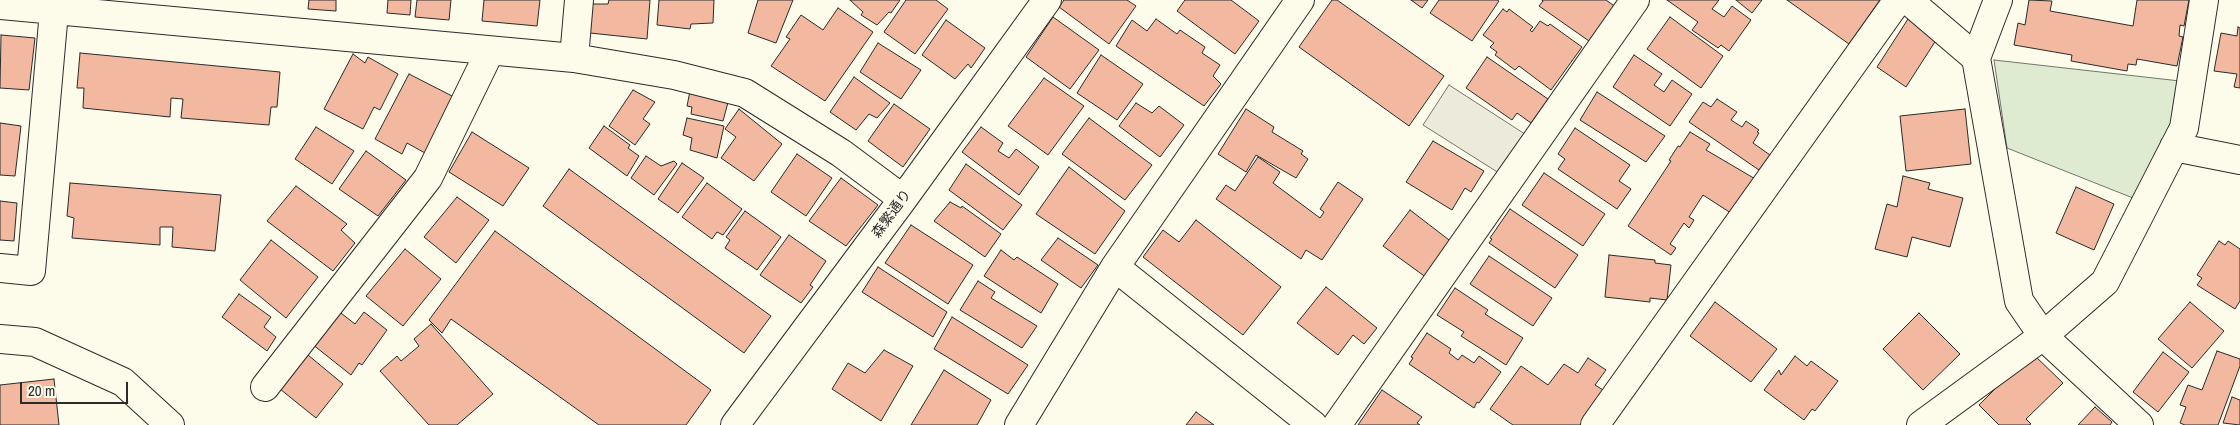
<!DOCTYPE html>
<meta charset="utf-8">
<style>
body{margin:0}
#map{position:relative;width:2240px;height:425px;overflow:hidden;background:#fdfbea;font-family:"Archivo Narrow",sans-serif}
canvas{display:block}
.scale{position:absolute;left:20px;top:382px;width:108px;height:22px;box-sizing:border-box;border:2px solid #2b2b2b;border-top:0;padding-left:6px;font-size:15px;line-height:18px;white-space:nowrap;color:#2b2b2b;-webkit-text-stroke:4px #fdfbea;paint-order:stroke}
</style>
<div id="map">
<canvas width="2240" height="425"></canvas>
<div class="scale">20 m</div>
</div>
<script>
const ctx = document.querySelector('canvas').getContext('2d');
ctx.lineJoin = 'round';
function fill(path, color) { ctx.fillStyle = color; ctx.fill(path, 'evenodd'); }
const poly = rows => new Path2D(rows.map(r => 'M' + r).join(''));
function trace(path, color, width, dash) { ctx.strokeStyle = color; ctx.lineWidth = width; ctx.lineCap = dash ? 'butt' : 'round'; ctx.setLineDash(dash || []); ctx.stroke(path); }
function label(font, color, halo, rows, align = 'center') {
  ctx.font = font + ' "Archivo Narrow","Noto Sans JP",sans-serif'; ctx.lineWidth = 4; ctx.setLineDash([]); ctx.textBaseline = 'middle'; ctx.strokeStyle = halo; ctx.fillStyle = color; for (const [text, x, y, turn = 0] of rows) {
    ctx.save(); ctx.translate(x, y); ctx.rotate((+turn || 0) * Math.PI / 180); ctx.textAlign = isNaN(turn) ? turn : align; if (halo) ctx.strokeText(text, 0, 0); ctx.fillText(text, 0, 0); ctx.restore();
  }
}
const green = poly([
 [1994,60,2180,81,2176,113,2133,198,2007,148,1994,60]
]);
fill(green, '#deebd1');
trace(green, '#74746e', 1);
const parking = poly([
 [1449,85,1528,136,1502,175,1423,125,1449,85]
]);
fill(parking, '#eceadb');
trace(parking, '#74746e', 1);
const building = poly([
 [309,0,336,0,336,11,308,9,309,0],
 [388,0,411,0,410,15,387,13,388,0],
 [417,0,451,0,449,20,415,17,417,0],
 [484,0,540,0,537,26,482,21,484,0],
 [609,0,650,0,647,39,590,33,592,4,608,4,609,0],
 [659,0,714,0,713,23,691,24,690,29,657,25,659,0],
 [758,0,793,0,776,43,748,33,758,0],
 [850,0,900,0,891,13,889,12,877,25,861,15,863,12,850,0],
 [906,0,936,0,948,9,915,54,884,32,906,0],
 [1064,0,1127,0,1136,6,1109,44,1059,7,1064,0],
 [1185,0,1231,0,1259,21,1235,54,1177,11,1185,0],
 [1332,0,1337,0,1444,76,1409,126,1299,47,1332,0],
 [1411,0,1428,0,1422,8,1411,0],
 [1439,0,1497,0,1499,1,1472,41,1430,13,1439,0],
 [1542,0,1606,0,1617,8,1596,37,1593,35,1589,41,1539,6,1543,1,1542,0],
 [1667,0,1719,0,1712,9,1724,17,1732,6,1751,20,1729,51,1721,45,1718,48,1692,30,1698,22,1667,0],
 [1736,0,1762,0,1752,13,1736,0],
 [1787,0,1880,0,1849,44,1787,0],
 [2029,0,2052,1,2050,11,2133,26,2137,0,2189,0,2184,26,2180,25,2179,36,2183,37,2177,66,2137,59,2136,65,2128,64,2127,71,2071,61,2072,55,2014,45,2018,23,2025,25,2029,0],
 [838,8,873,32,825,101,771,66,790,39,786,37,801,15,823,30,838,8],
 [1503,9,1507,12,1509,9,1533,27,1530,30,1532,32,1540,21,1548,26,1550,24,1582,47,1551,90,1519,66,1515,70,1495,55,1497,52,1490,47,1494,43,1483,35,1503,9],
 [1053,17,1099,50,1070,89,1026,57,1053,17],
 [1670,17,1723,56,1701,88,1647,49,1670,17],
 [1156,19,1177,34,1180,30,1205,47,1202,53,1220,65,1213,76,1221,84,1204,106,1116,46,1132,20,1147,31,1156,19],
 [1908,19,1938,37,1906,87,1877,67,1908,19],
 [946,20,985,48,971,68,968,64,955,79,922,55,946,20],
 [2238,27,2240,28,2240,88,2234,87,2237,74,2214,71,2221,33,2237,36,2238,27],
 [1,35,35,38,29,90,0,88,1,35],
 [878,43,921,70,901,99,860,72,878,43],
 [80,53,280,72,277,107,271,107,269,125,181,118,183,99,171,98,170,117,83,108,84,88,77,88,80,53],
 [353,54,365,63,368,57,398,74,380,110,374,107,363,129,324,109,353,54],
 [1101,55,1143,84,1117,120,1077,93,1101,55],
 [1634,55,1662,74,1654,85,1664,92,1672,80,1692,94,1670,126,1613,87,1634,55],
 [1487,57,1548,99,1531,123,1517,113,1512,120,1466,88,1487,57],
 [409,74,454,97,425,153,407,143,402,154,375,139,409,74],
 [854,77,890,103,877,118,869,114,856,130,830,112,854,77],
 [1044,78,1084,106,1048,155,1008,126,1044,78],
 [691,86,730,95,723,121,691,114,692,107,687,106,691,86],
 [633,90,655,102,643,119,650,124,635,145,609,126,633,90],
 [1597,92,1665,136,1646,162,1580,120,1597,92],
 [1717,99,1737,112,1731,120,1742,127,1746,121,1759,130,1757,132,1759,133,1753,143,1770,155,1759,170,1689,122,1703,102,1711,107,1717,99],
 [1136,103,1152,113,1159,106,1184,125,1160,157,1119,126,1136,103],
 [894,104,930,129,903,167,868,141,894,104],
 [739,109,782,144,754,181,721,158,736,137,725,129,739,109],
 [1246,109,1274,127,1272,132,1303,151,1301,154,1308,159,1296,178,1256,155,1246,172,1218,154,1246,109],
 [1965,109,1971,164,1906,171,1900,116,1965,109],
 [687,118,724,126,717,158,690,150,692,138,683,135,687,118],
 [1089,118,1152,165,1125,200,1062,154,1089,118],
 [0,123,21,126,15,176,0,175,0,123],
 [604,126,630,145,628,148,639,156,627,176,589,148,604,126],
 [316,127,354,151,332,184,295,159,316,127],
 [981,127,1003,143,998,151,1009,158,1016,149,1039,167,1019,195,962,152,981,127],
 [1575,128,1630,165,1619,181,1631,189,1617,209,1558,169,1565,159,1558,154,1575,128],
 [472,132,529,168,503,206,449,172,472,132],
 [1690,132,1710,144,1706,150,1757,180,1734,215,1703,195,1689,217,1694,220,1689,228,1684,223,1670,244,1676,248,1671,255,1628,226,1671,161,1669,160,1678,146,1680,147,1690,132],
 [1433,141,1484,171,1471,192,1465,188,1452,210,1406,182,1433,141],
 [366,151,406,180,378,216,339,189,366,151],
 [797,154,832,178,806,216,771,192,797,154],
 [646,156,661,166,674,161,677,164,654,195,631,178,646,156],
 [1258,157,1280,172,1273,183,1320,218,1324,212,1320,209,1338,182,1363,199,1322,260,1306,250,1301,259,1216,199,1226,185,1235,191,1258,157],
 [682,163,704,178,678,213,658,199,682,163],
 [966,164,1022,205,1003,230,949,190,966,164],
 [1069,167,1125,211,1095,254,1036,214,1069,167],
 [569,169,771,316,744,353,543,206,569,169],
 [1544,173,1605,214,1583,246,1522,205,1544,173],
 [1903,176,1930,183,1928,189,1963,198,1950,247,1912,237,1907,257,1875,249,1887,204,1897,207,1903,176],
 [841,178,878,205,846,246,809,221,841,178],
 [70,183,221,195,215,251,172,247,173,227,160,227,160,245,72,238,74,218,67,216,70,183],
 [707,183,742,209,723,235,717,232,712,239,682,217,707,183],
 [296,186,347,224,341,230,355,243,333,271,267,221,296,186],
 [2076,187,2114,204,2094,250,2056,233,2076,187],
 [457,197,489,220,456,263,424,237,457,197],
 [0,201,17,203,14,241,0,240,0,201],
 [950,202,961,208,962,206,1001,234,985,257,934,221,950,202],
 [1510,209,1578,255,1555,288,1489,243,1492,239,1490,238,1510,209],
 [1410,210,1453,243,1427,278,1383,246,1410,210],
 [745,211,781,237,757,270,725,248,730,240,726,237,745,211],
 [1196,220,1281,287,1243,335,1143,257,1163,230,1179,242,1196,220],
 [911,225,973,265,948,304,885,263,911,225],
 [495,231,711,390,686,425,599,425,451,319,442,333,429,320,495,231],
 [789,235,826,261,810,285,813,287,801,303,760,275,789,235],
 [1058,238,1098,265,1081,288,1041,260,1058,238],
 [271,240,318,277,286,318,240,280,271,240],
 [2219,241,2225,245,2228,241,2240,249,2240,301,2235,309,2197,285,2202,278,2197,275,2219,241],
 [405,249,441,279,403,326,366,296,405,249],
 [1001,250,1014,260,1017,257,1058,284,1041,313,984,276,1001,250],
 [1609,255,1655,260,1655,263,1671,265,1667,300,1650,298,1650,302,1605,297,1609,255],
 [1489,256,1552,298,1533,326,1470,284,1489,256],
 [878,267,947,312,933,337,862,292,878,267],
 [978,281,995,292,991,298,1037,326,1022,348,960,310,978,281],
 [1326,287,1377,328,1364,344,1353,335,1338,355,1297,323,1326,287],
 [1455,288,1488,310,1485,314,1523,338,1506,365,1461,336,1464,332,1437,315,1455,288],
 [239,294,271,317,264,327,276,337,267,351,222,317,239,294],
 [1715,302,1777,349,1751,382,1690,336,1715,302],
 [2190,302,2224,331,2192,368,2158,339,2190,302],
 [337,310,355,324,364,312,387,330,362,365,359,363,351,375,312,344,337,310],
 [1919,313,1960,354,1923,390,1883,349,1919,313],
 [952,317,1028,365,1008,394,934,349,952,317],
 [431,324,493,394,457,425,429,425,380,371,397,356,401,361,419,346,414,339,431,324],
 [1427,333,1451,349,1449,353,1458,360,1462,355,1474,363,1479,356,1501,372,1479,403,1477,402,1474,408,1409,364,1413,358,1411,357,1427,333],
 [884,350,913,366,881,421,832,389,848,363,865,373,884,350],
 [2217,351,2240,359,2240,366,2218,425,2185,425,2180,423,2186,407,2180,405,2188,385,2202,390,2217,351],
 [2163,352,2189,372,2158,412,2133,392,2163,352],
 [308,355,343,384,316,418,280,389,308,355],
 [2034,355,2063,383,2026,419,2031,424,2029,425,1999,425,1979,405,2024,360,2034,355],
 [1795,356,1807,366,1811,361,1838,381,1815,411,1812,409,1804,420,1764,390,1779,370,1781,375,1795,356],
 [1588,358,1606,370,1595,385,1608,393,1585,425,1513,425,1490,409,1521,366,1548,385,1564,364,1578,373,1588,358],
 [944,370,991,400,977,425,911,425,944,370],
 [54,379,59,425,0,425,0,385,54,379],
 [1382,390,1422,417,1417,423,1420,425,1358,425,1382,390],
 [2232,397,2240,400,2240,425,2223,423,2232,397],
 [2095,407,2112,422,2110,425,2078,425,2095,407],
 [1196,412,1214,425,1186,425,1196,412]
]);
fill(building, '#f2b8a0');
trace(building, '#2b2b2b', 1);
const minor = poly([
 [1908,0,1976,58,2019,301,2043,336,2139,425],
 [0,5,574,58,674,75,745,93,841,153,903,199],
 [574,58,579,0],
 [1976,58,1998,0],
 [2174,147,2240,160],
 [1115,267,1313,425],
 [0,268,31,271,55,0],
 [0,339,35,342,123,382,170,425],
 [265,387,428,178,490,51],
 [735,425,903,199,1047,0],
 [1019,425,1115,267,1300,0],
 [1337,425,1635,0],
 [1595,425,1898,0],
 [1921,425,2043,336,2105,282,2184,128,2204,0]
]);
trace(minor, '#2b2b2b', 30);
trace(minor, '#fdfbea', 28);
label('14px', '#2b2b2b', '#fdfbea', [
 ["森繁通り",892,214,-54]
]);
</script>
